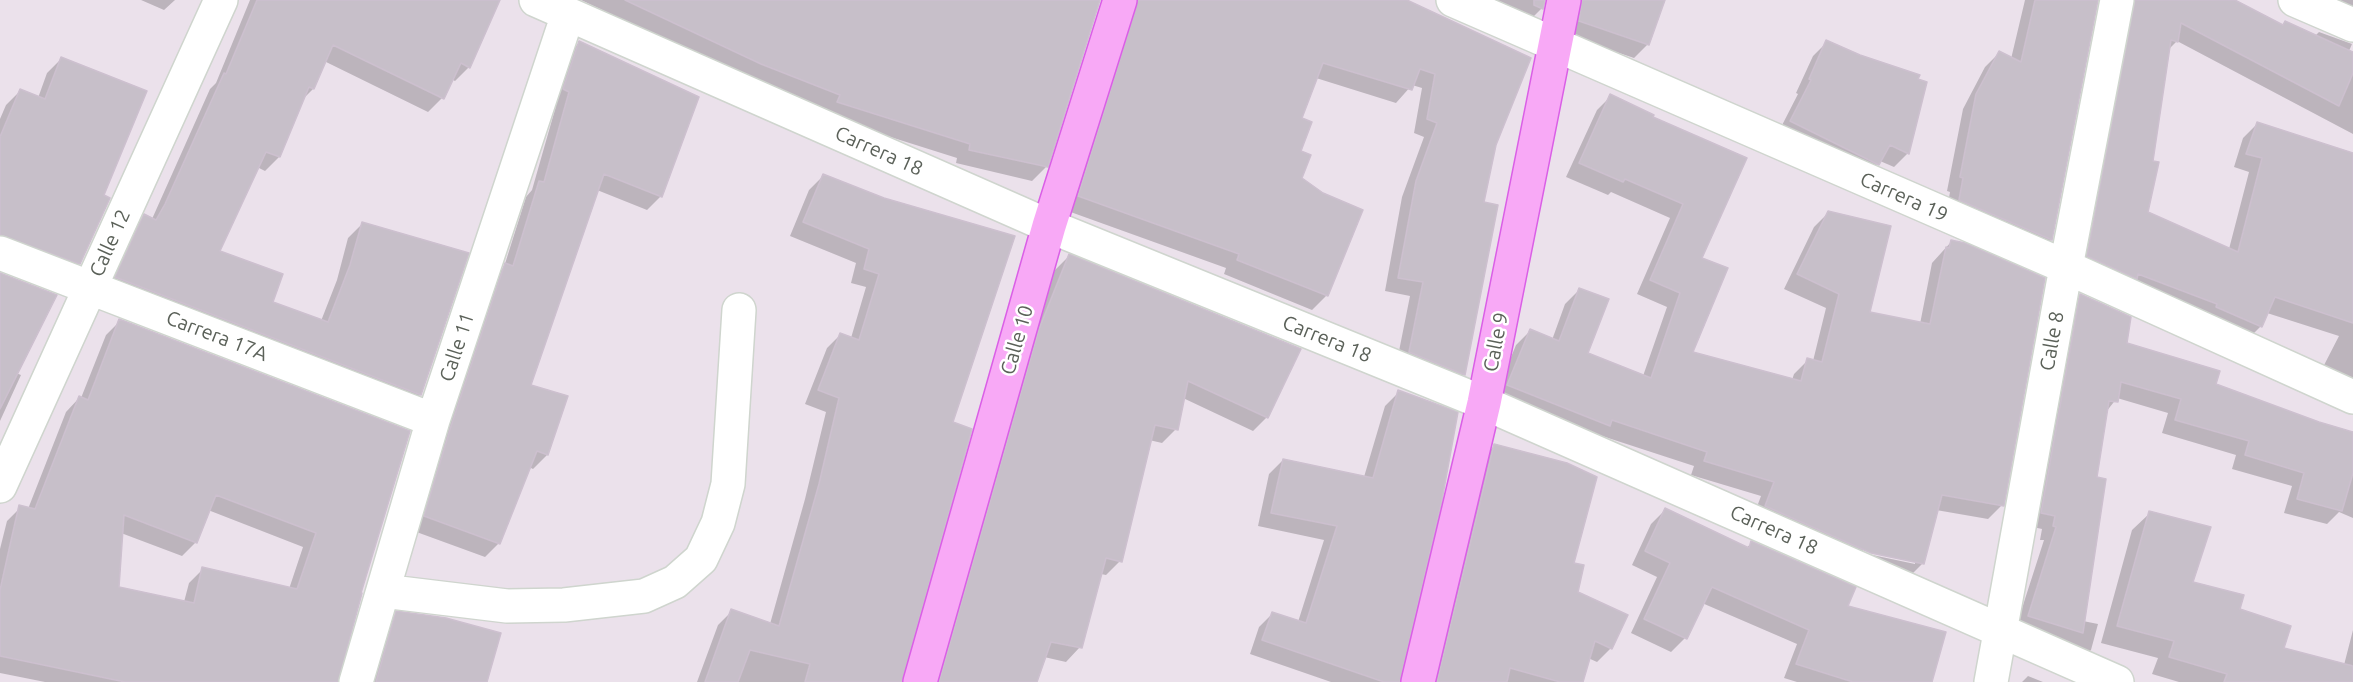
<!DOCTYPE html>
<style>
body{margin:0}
canvas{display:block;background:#ebe1eb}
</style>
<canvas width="2353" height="682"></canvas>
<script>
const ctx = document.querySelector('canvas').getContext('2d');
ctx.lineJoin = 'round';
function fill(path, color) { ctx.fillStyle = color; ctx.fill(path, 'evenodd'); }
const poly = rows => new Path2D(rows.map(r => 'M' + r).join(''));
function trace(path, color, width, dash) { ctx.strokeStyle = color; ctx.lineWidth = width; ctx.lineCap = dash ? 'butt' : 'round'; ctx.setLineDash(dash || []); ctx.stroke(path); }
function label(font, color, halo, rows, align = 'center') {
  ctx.font = font + ' Ubuntu,sans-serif'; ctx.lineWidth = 5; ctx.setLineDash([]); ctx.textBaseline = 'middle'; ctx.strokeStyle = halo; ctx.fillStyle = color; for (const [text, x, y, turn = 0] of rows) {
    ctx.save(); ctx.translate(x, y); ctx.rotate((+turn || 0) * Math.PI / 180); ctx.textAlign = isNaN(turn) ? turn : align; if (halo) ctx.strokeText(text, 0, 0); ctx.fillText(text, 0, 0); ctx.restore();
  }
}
fill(poly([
 [141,0,175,0,164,10],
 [250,0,487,0,469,67,455,81,451,79,442,98,428,112,324,61,313,89,303,99,279,157,265,171,257,167,218,252,271,302,321,321,337,280,348,238,362,224,420,395,406,409,103,291,131,230,145,216,152,219,210,89,216,83],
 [581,0,1099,0,1046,167,1032,181,956,163,957,158,824,116,827,109,747,78],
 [1118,0,1379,0,1495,144,1482,203,1464,374,1450,388,1396,366,1410,296,1385,291,1402,197,1424,137,1414,133,1422,88,1412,85,1396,103,1316,78,1301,119,1300,178,1322,195,1361,210,1326,296,1312,310,1224,274,1226,268,1065,210],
 [1463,0,1544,0,1542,8,1528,22],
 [1563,0,1663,0,1648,44,1634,58,1566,35],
 [2025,0,2096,0,2051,240,2037,253,1946,214,1950,192,1947,191,1963,109,1985,67,1999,53,2011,59],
 [2116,0,2232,0,2282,26,2315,36,2319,32,2352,44,2349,51,2353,53,2353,134,2177,41,2168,50,2146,213,2229,249,2249,172,2234,167,2243,138,2257,124,2353,155,2353,384,2321,371,2339,336,2267,313,2261,326,2247,340,2074,270],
 [2328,0,2353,0,2353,11],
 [1827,42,1908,153,1894,167,1880,161,1864,178,1777,135,1798,94,1796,93,1813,56],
 [579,43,661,196,647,210,597,190,529,386,566,397,547,455,533,469,529,467,499,543,485,557,411,530,491,279,504,267,526,197,532,190,556,106,550,103,565,57],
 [61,59,102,195,79,263,65,277,0,252,0,119,6,105,20,91,38,98,47,73],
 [1611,96,1651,118,1745,159,1700,259,1691,353,1792,380,1794,374,1808,360,1813,361,1826,308,1784,289,1814,227,1828,213,1868,313,1920,324,1932,263,1951,242,2002,505,1988,519,1936,510,1923,563,1909,577,1752,520,1761,496,1691,475,1694,466,1599,435,1595,439,1494,399,1516,345,1530,331,1552,340,1565,304,1579,290,1586,353,1643,376,1667,307,1637,294,1670,218,1611,192,1608,195,1566,177,1597,110],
 [1863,550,1915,560,1915,564,1863,553],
 [823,176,883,199,951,423,901,682,697,682,718,625,732,611,770,624,805,499,826,412,805,404,827,348,841,334,851,338,866,287,851,283,856,263,790,236,809,190],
 [1069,256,1267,417,1253,431,1183,398,1176,429,1162,443,1149,440,1120,561,1106,575,1101,574,1080,647,1066,662,1044,657,1036,682,930,682,1026,344,1055,270],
 [0,275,16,373,21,375,0,421],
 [2080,296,2125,344,2214,385,2318,424,2353,433,2353,518,2339,512,2327,524,2284,513,2292,486,2232,469,2236,455,2162,433,2168,413,2117,398,2106,412,2095,478,2083,621,2098,624,2091,650,2077,663,2015,630,2044,540,2040,540,2042,529,2028,526,2067,309],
 [120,321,408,432,359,594,337,682,45,682,0,673,0,549,7,521,21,507,28,509,66,412,79,398,81,398,106,335],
 [208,510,303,547,289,589,203,569,189,583,184,602,117,589,121,533,182,556,196,542],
 [1399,392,1398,682,1331,682,1250,654,1259,627,1273,613,1298,622,1324,540,1258,526,1269,474,1283,460,1364,477,1385,406],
 [1494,446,1573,564,1576,593,1611,648,1597,662,1588,658,1581,682,1427,682,1480,460],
 [1665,510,1746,548,1752,543,1846,607,1929,682,1797,682,1784,678,1797,644,1702,603,1685,638,1671,652,1631,633,1657,577,1632,565,1651,524],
 [2150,513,2192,583,2238,610,2282,649,2344,665,2353,630,2353,682,2179,682,2152,674,2158,658,2101,643,2132,530],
 [397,613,485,682,367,682,383,627],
 [2028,676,2043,682,2022,682]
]), '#0003');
const building = poly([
 [257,0,500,0,470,68,461,63,444,99,333,45,314,89,309,87,280,157,266,152,220,251,283,274,273,302,328,322,350,265,362,222,469,253,421,395,115,277,144,214,156,220,165,204,224,73,226,74,257,0],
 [625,0,1100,0,1048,167,969,150,970,144,837,102,840,95,761,64,625,0],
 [1138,0,1407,0,1531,58,1496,145,1484,202,1498,205,1465,375,1409,352,1423,282,1398,278,1416,181,1437,123,1427,119,1435,74,1420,69,1412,90,1323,63,1302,118,1312,122,1301,151,1311,155,1302,178,1323,193,1363,210,1328,296,1237,260,1239,254,1078,196,1138,0],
 [1534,0,1545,0,1543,9,1534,5,1534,0],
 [1582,0,1665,0,1649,45,1579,21,1582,0],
 [2035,0,2098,0,2052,240,1959,200,1963,178,1960,177,1976,94,1999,51,2021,62,2035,0],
 [2135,0,2235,0,2283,25,2285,21,2353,52,2353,73,2339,106,2181,23,2178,42,2171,40,2153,161,2159,162,2148,212,2238,252,2262,158,2246,154,2257,122,2353,153,2353,323,2275,297,2262,327,2216,307,2217,304,2138,274,2137,279,2087,256,2135,0],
 [1826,40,1860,55,1920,75,1918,79,1927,82,1909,154,1890,145,1879,165,1790,121,1811,80,1809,79,1826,40],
 [579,41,699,97,662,197,604,174,531,385,568,396,548,455,537,451,500,544,424,516,451,426,505,263,513,266,539,181,544,182,569,92,563,89,579,41],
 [61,57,147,91,104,195,110,198,80,264,0,235,0,137,20,89,45,99,61,57],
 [1610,94,1654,115,1653,117,1747,158,1702,258,1728,268,1693,352,1801,381,1807,358,1822,362,1839,294,1797,274,1828,211,1891,226,1870,312,1930,324,1946,247,1949,248,1951,240,1965,243,2045,278,2004,506,1942,495,1924,564,1871,553,1765,506,1774,482,1704,461,1707,452,1612,420,1610,426,1507,385,1530,329,1559,341,1579,288,1609,299,1588,353,1651,378,1680,293,1650,280,1683,204,1625,179,1623,182,1579,163,1610,94],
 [823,174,884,198,1015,236,953,422,972,429,902,682,805,682,810,664,750,650,738,682,705,682,731,609,779,626,819,484,839,398,818,390,840,333,859,340,879,274,864,269,869,249,803,222,823,174],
 [1069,254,1301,349,1268,418,1188,381,1178,430,1155,425,1122,562,1106,558,1082,648,1051,642,1037,682,939,682,1039,329,1069,254],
 [0,273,57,295,0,409,0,273],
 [2080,294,2131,317,2127,343,2220,371,2216,384,2319,422,2353,432,2353,473,2342,511,2297,499,2304,473,2245,455,2249,441,2175,420,2181,399,2121,382,2118,402,2109,401,2097,477,2106,479,2083,633,2028,616,2056,527,2053,526,2055,516,2041,513,2080,294],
 [119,319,410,431,361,593,362,593,338,682,125,682,0,656,0,590,19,505,35,509,79,396,88,400,119,319],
 [216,495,316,533,297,589,202,567,194,603,119,587,124,515,197,543,216,495],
 [1398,390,1458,412,1442,500,1400,682,1384,682,1262,640,1272,612,1306,623,1337,526,1271,513,1283,459,1373,478,1398,390],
 [1494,444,1567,463,1597,477,1574,563,1584,565,1578,592,1628,615,1612,649,1595,641,1583,682,1560,682,1510,668,1507,682,1437,682,1494,444],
 [1665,508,1749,548,1751,541,1856,587,1848,606,1946,632,1932,682,1853,682,1796,664,1809,630,1712,587,1687,639,1644,619,1670,563,1645,551,1665,508],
 [2149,511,2211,527,2193,582,2244,595,2240,609,2291,626,2284,648,2353,666,2353,682,2224,682,2227,674,2169,657,2174,641,2117,626,2149,511],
 [396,611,446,618,501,633,487,682,376,682,396,611]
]);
fill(building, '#c7bfc9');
trace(building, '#cdc0cf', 1.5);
const minor = poly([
 [536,0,1049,226,1484,403,2117,682],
 [1453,0,2066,267,2353,397],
 [2295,0,2353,25],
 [0,253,433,420],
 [0,486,221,0],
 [383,591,507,606,564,605,644,596,675,582,701,559,718,523,728,484,739,310],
 [356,682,433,420,568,14],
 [1991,682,2066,267,2117,0]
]);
const major = poly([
 [920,682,1049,226,1120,0],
 [1418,682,1484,403,1564,0]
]);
trace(minor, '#cfd5ce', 36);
trace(major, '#da5fe6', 36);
trace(minor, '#fff', 33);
trace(major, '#f8a9f6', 33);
label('20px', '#5b6159', '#fff', [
 ["Carrera 18",879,151,24],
 ["Carrera 19",1904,197,24],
 ["Calle 12",110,243,-66],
 ["Carrera 17A",217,336,21],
 ["Carrera 18",1327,339,22],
 ["Calle 10",1017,340,-74],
 ["Calle 8",2052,341,-80],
 ["Calle 9",1496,342,-79],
 ["Calle 11",457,347,-72],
 ["Carrera 18",1774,530,24]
]);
</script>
